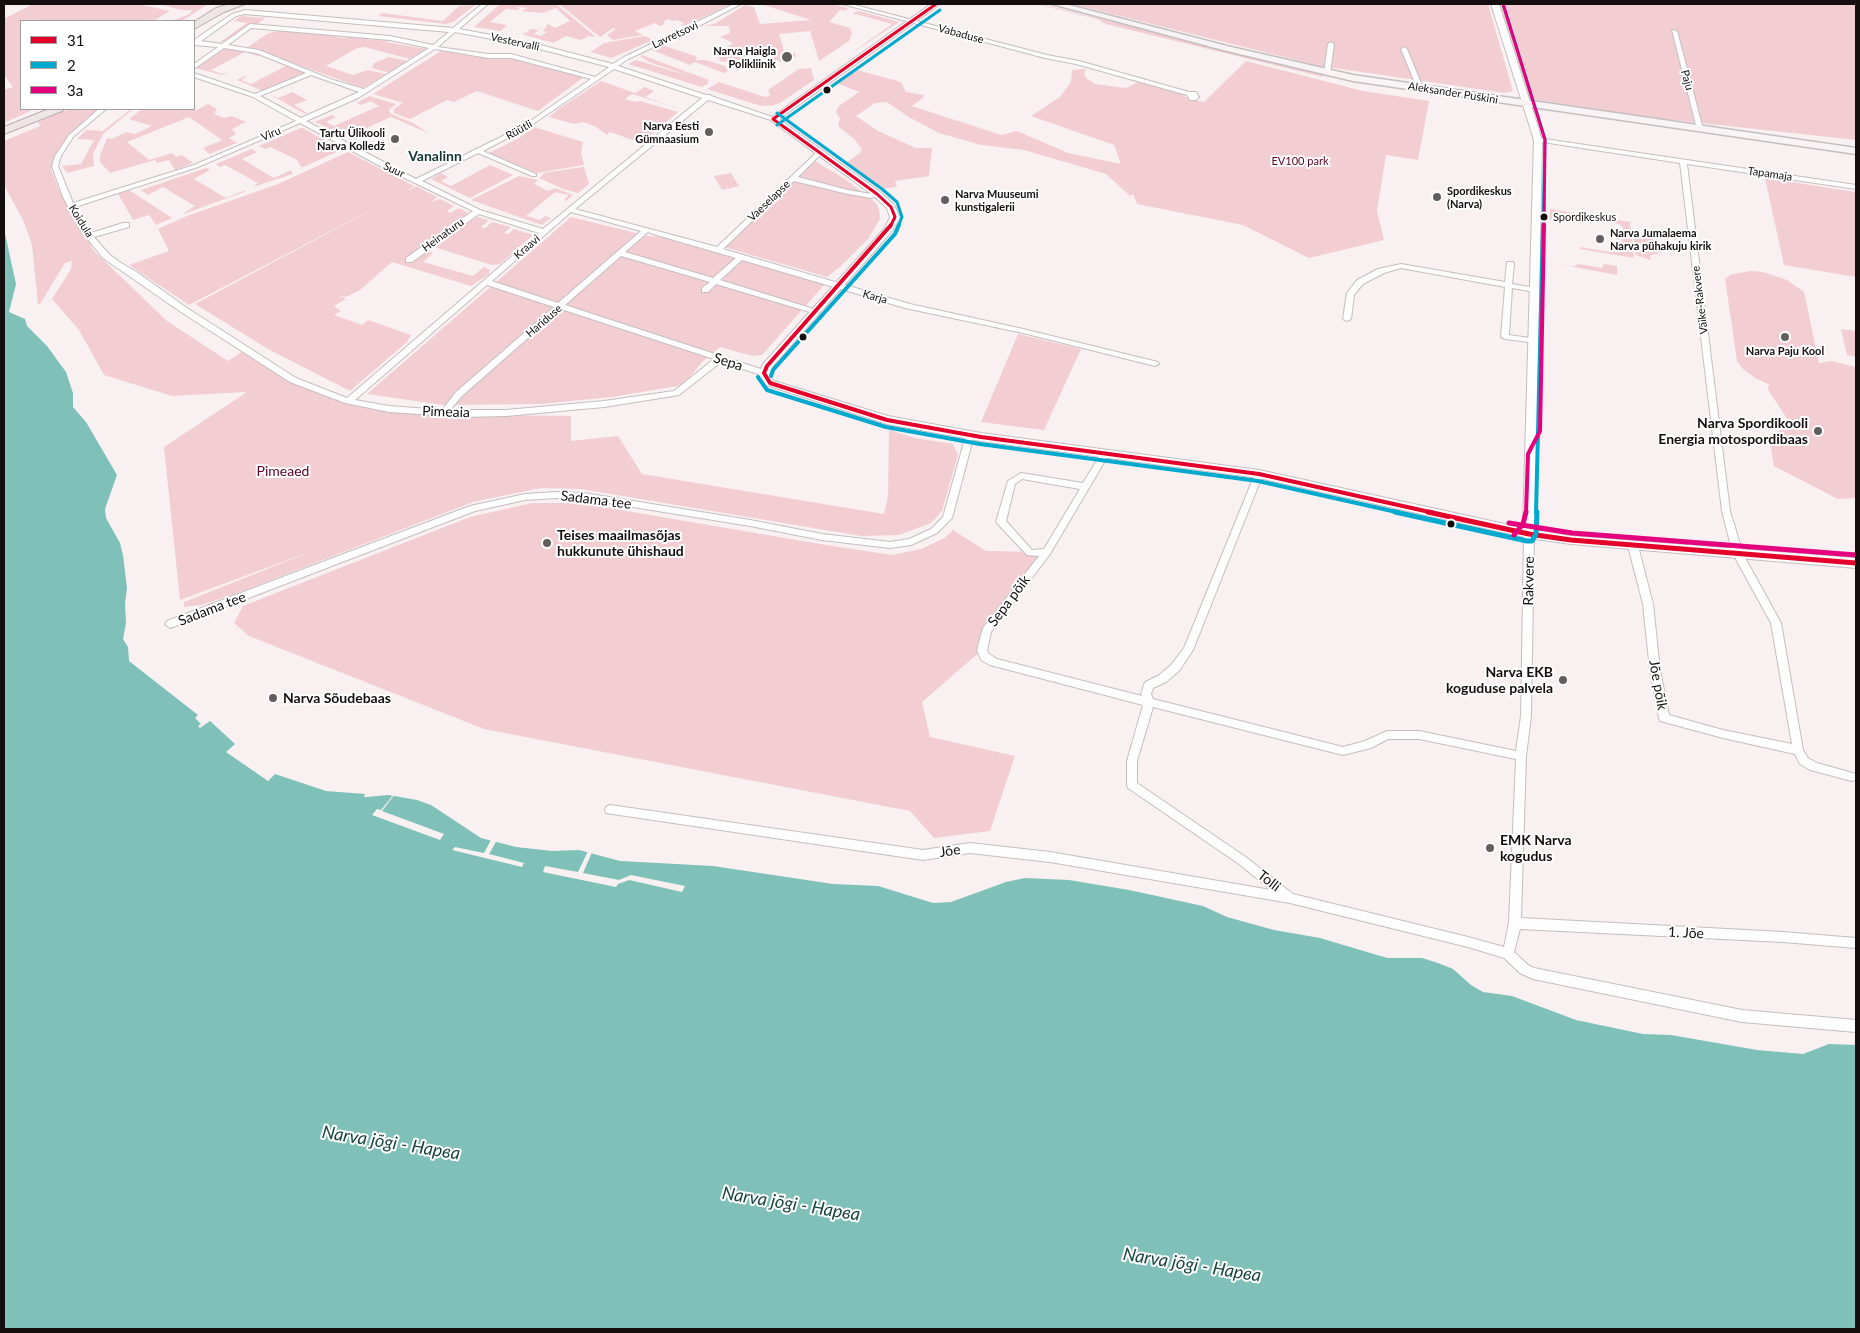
<!DOCTYPE html>
<meta charset="utf-8">
<style>
body{margin:0}
#map{position:relative;width:1860px;height:1333px;overflow:hidden;background:#f8f0f1;font-family:Lato,sans-serif}
canvas{display:block}
.frame{position:absolute;inset:0;border:5px solid #140e0f;pointer-events:none}
.legend{position:absolute;left:20px;top:20px;width:175px;height:90px;box-sizing:border-box;background:#fff;border:1px solid #a19f9f;margin:0;padding:6px 9px;list-style:none;font-size:15px;color:#140e0f}
.legend li{display:flex;align-items:center;gap:10px;height:25px}
.legend b{width:25px;border:1px solid #a19f9f}
</style>
<div id="map">
<canvas width="1860" height="1333"></canvas>
<div class="frame"></div>
<ul class="legend">
<li><b style="height:6px;background:#e4002b"></b>31</li>
<li><b style="height:6px;background:#00a9ce"></b>2</li>
<li><b style="height:6px;background:#e5007d"></b>3a</li>
</ul>
</div>
<script>
const ctx = document.querySelector('canvas').getContext('2d');
ctx.lineJoin = 'round';
function fill(path, color) { ctx.fillStyle = color; ctx.fill(path, 'evenodd'); }
const poly = rows => new Path2D(rows.map(r => 'M' + r).join(''));
function trace(path, color, width, dash) { ctx.strokeStyle = color; ctx.lineWidth = width; ctx.lineCap = dash ? 'butt' : 'round'; ctx.setLineDash(dash || []); ctx.stroke(path); }
function label(font, color, halo, rows, align = 'center') {
  ctx.font = font + ' Lato,sans-serif'; ctx.lineWidth = 4; ctx.setLineDash([]); ctx.textBaseline = 'middle'; ctx.strokeStyle = halo; ctx.fillStyle = color; for (const [text, x, y, turn = 0] of rows) {
    ctx.save(); ctx.translate(x, y); ctx.rotate((+turn || 0) * Math.PI / 180); ctx.textAlign = isNaN(turn) ? turn : align; if (halo) ctx.strokeText(text, 0, 0); ctx.fillText(text, 0, 0); ctx.restore();
  }
}
fill(poly([
 [29,4,138,4,170,11,153,21,21,21,21,85,18,86,21,86,21,109,35,109,4,123,4,90,13,87,4,75,4,19,31,5],
 [160,4,208,4,182,21,171,21,190,14,192,10,181,10],
 [500,4,556,4,596,37,589,36,581,40,566,36,553,43,522,34,528,32,530,29,538,30,545,25,534,34,541,36,547,32,543,31,548,24,555,28,570,21,556,8,543,13,521,11,528,8,519,7,517,8,520,9,518,10,506,9,490,22,507,25,501,31,474,27],
 [559,4,732,4,683,26,681,25,684,23,677,20,673,21,668,19,663,22,665,24,660,26,655,23,635,31,643,35,613,40,607,35,616,29,613,28,600,37],
 [761,4,832,4,848,8,846,11,840,10,829,22,850,28,852,34,849,41,819,61,810,31,779,34,785,54,795,53,796,57,790,57,791,61,784,63,770,58,773,56,756,50,734,63,720,61,719,58,722,51,733,43,720,37,730,33,729,26,706,26,716,23,745,5,754,7,760,24,811,20],
 [1037,4,1045,5,1324,75,1323,77,1106,24,1097,19],
 [1072,4,1488,4,1513,91,1505,93,1320,66],
 [1494,4,1856,4,1856,140,1655,118,1524,98],
 [475,5,453,22,445,24,379,16,382,13,443,21,459,6],
 [859,11,899,22,849,55,892,24,852,13],
 [241,16,265,18,255,26,226,41,221,42,207,41,220,42,247,23,234,21],
 [280,30,337,35,336,37,346,38,348,36,371,37,369,40,376,40,379,38,388,39,386,42,427,49,410,59,364,47,357,48,326,66,353,75,368,70,386,74,363,88,248,47,267,34],
 [645,36,653,40,611,58,591,52,604,43],
 [662,45,695,56,697,58,695,60,705,60,725,66,728,71,724,73,695,62,690,65,652,50],
 [224,47,244,50,261,54,258,56,245,52,211,70,222,74,230,71,222,75,195,68],
 [441,51,482,57,509,57,584,77,538,111,477,91,454,102,447,100,410,119,394,113,394,109,403,103,373,94],
 [642,55,709,80,707,82,709,83,702,87,628,64,636,60,693,77,649,62,640,56],
 [389,57,408,61,389,73,372,68,374,63],
 [279,60,307,72,263,91,237,80,245,76,247,76,241,80,251,84,286,66,276,62],
 [1246,61,1363,91,1429,101,1418,160,1386,155,1377,211,1384,240,1309,258,1243,225,1137,204,1133,194,1130,196,1106,174,1024,150,981,145,939,133,907,116,887,102,875,103,856,116,878,131,916,148,932,148,929,176,895,181,897,187,881,189,846,163,860,153,862,149,854,139,838,126,840,118,836,112,839,106,859,92,837,83,857,70,901,82,906,92,924,95,924,97,912,106,1001,135,1017,131,1068,153,1121,164,1114,145,1031,116,1060,97,1071,82,1072,70,1086,69,1084,74,1086,78,1095,84,1126,88,1138,82,1182,94,1189,99,1204,102],
 [811,68,814,80,780,103,774,105,761,106,707,89,719,82,765,97,770,96,768,90,799,69],
 [601,81,635,93,645,87,654,91,645,97,681,109,632,94,625,99,635,102,640,101,678,112,641,143,610,132,607,135,596,127,584,122,574,124,549,117,557,110],
 [292,92,307,100,294,105,307,113,305,114,267,93,278,98],
 [369,96,396,104,389,110,391,114,413,123,430,134,391,117,346,137,315,122,332,115,336,117,326,122,334,126,379,106,371,101,361,105,357,103],
 [208,104,217,109,214,114,224,118,232,116,246,122,232,129,236,134,229,138,237,143,209,154,203,148,222,140,189,117,127,142,149,160,172,153,176,157,182,155,193,163,175,170,169,160,157,163,155,160,110,173,100,162,100,156,107,138,112,139,126,132,135,134,152,126,129,119,142,109,197,110],
 [69,109,100,109,67,137,51,169,59,190,61,190,94,251,167,321,228,361,243,351,290,381,389,411,453,417,488,415,571,416,571,441,618,436,642,474,884,514,888,496,889,430,915,438,953,444,958,455,942,511,931,523,899,535,861,536,581,489,541,488,473,502,232,595,201,605,184,607,184,602,315,550,180,600,164,447,247,392,172,396,104,375,79,330,52,299,71,269,72,261,65,263,40,304,38,304,32,245,24,222,4,185,4,141,40,126,38,122],
 [131,109,133,109,103,134,93,154,94,166,67,173,62,166,81,164,94,140,77,139,86,130,103,131],
 [534,127,583,142,581,153,584,165,537,173,489,153,519,138],
 [301,128,303,128,341,150,303,167,301,167,297,160,287,155,270,147,265,149,259,146],
 [252,149,257,152,242,159,274,178,291,170,293,174,253,187,258,183,225,165,219,167,216,164],
 [348,152,414,186,405,192,416,186,437,197,431,202,440,199,454,206,447,211,450,213,459,208,468,213,408,259,411,261,427,251,433,253,423,262,473,276,484,267,490,270,489,274,471,286,392,262,360,290,346,297,339,296,346,299,334,306,341,311,334,315,362,325,368,320,411,335,407,342,350,391,268,349,195,304,392,199,189,305,129,265,169,251,158,229,187,216,278,184],
 [815,161,845,179,876,203,879,209,880,219,868,239,841,266,827,277,724,247],
 [490,165,513,175,470,198,431,179,441,173,448,177,441,181,451,186],
 [582,167,584,167,589,184,578,193,563,189,539,178,544,173],
 [206,168,210,170,194,179,226,198,245,190,244,192,181,215,195,206,163,187,148,195,141,190],
 [731,173,739,186,722,190,714,176],
 [519,176,538,180,534,184,548,191,555,188,573,195,566,201,564,200,569,195,555,192,526,216,540,220,545,216,551,218,542,225,471,200],
 [1765,178,1856,192,1856,277,1784,265],
 [129,190,172,218,156,225,149,215,133,220,118,194],
 [1550,209,1630,222,1634,258,1580,249,1580,247,1609,252,1621,250,1623,227,1619,224,1589,219,1558,223,1549,219],
 [477,217,489,220,481,227,485,228,492,222,511,227,504,233,508,234,514,229,533,235,500,264,492,265,437,248,434,245,470,219,473,220],
 [571,217,648,236,660,237,825,284,762,355,752,356,720,347,703,361,683,385,612,397,541,404,443,405,367,394],
 [1633,236,1656,240,1661,243,1662,252,1650,256,1651,260,1636,255],
 [1548,262,1573,267,1578,264,1603,268,1603,264,1617,266,1617,275],
 [1751,271,1763,272,1787,280,1804,292,1819,363,1831,361,1856,367,1856,498,1838,499,1774,466,1770,443,1788,420,1767,388,1770,385,1755,378,1743,369,1737,361,1725,279,1732,274],
 [1841,329,1856,331,1856,357,1847,355],
 [1018,334,1081,349,1044,430,981,422],
 [532,503,580,503,820,544,892,555,921,549,945,538,953,530,986,551,1047,552,986,631,982,650,922,702,930,737,1015,756,990,831,934,838,910,811,484,729,249,636,234,623,243,606,470,517]
]), '#f2ced3');
fill(poly([
 [4,229,16,284,9,312,25,319,27,326,47,346,66,372,73,393,73,407,86,422,117,475,105,509,106,518,120,543,123,555,127,588,125,604,126,623,123,639,128,647,129,661,198,715,195,718,201,724,198,726,200,728,210,721,235,744,226,752,268,781,275,774,326,791,365,794,364,797,366,797,389,795,417,800,431,805,481,838,516,847,552,851,579,850,620,861,713,866,833,884,878,886,933,903,951,902,1006,882,1025,878,1069,880,1129,890,1203,906,1227,917,1274,930,1320,938,1377,955,1388,958,1422,958,1438,963,1453,969,1471,985,1483,992,1512,996,1576,1020,1643,1034,1671,1035,1757,1050,1803,1054,1829,1044,1856,1045,1856,1329,4,1329]
]), '#7fc0b8');
fill(poly([
 [394,794,395,794,382,811,444,834,440,840,372,815,377,809,381,810],
 [492,838,497,840,489,854,524,863,522,867,452,850,455,847,484,853],
 [589,849,593,850,583,873,619,880,631,875,685,886,682,892,629,880,618,884,616,887,543,872,545,866,578,872]
]), '#f8f0f1');
const minor = poly([
 [482,4,488,4,459,29,529,42,613,64,624,57,734,4,741,4,697,27,628,59,618,66,706,95,710,95,711,96,775,118,775,120,771,120,708,100,575,209,717,247,818,151,822,151,822,153,798,177,848,190,871,194,877,192,879,193,879,195,871,198,848,194,794,181,723,249,910,304,1023,329,1158,362,1159,364,1155,366,1023,333,905,308,742,260,720,280,820,311,819,313,813,313,716,284,708,292,702,292,702,288,710,282,621,256,565,305,767,371,767,375,761,375,721,362,679,395,604,407,506,416,463,417,389,412,345,403,290,382,181,312,103,258,79,228,63,197,52,166,55,156,69,135,99,109,106,109,73,137,61,156,58,166,73,203,194,165,296,121,253,97,194,77,194,73,255,94,306,73,256,53,224,48,194,69,194,64,218,47,194,45,194,40,232,14,245,10,453,28,482,4],
 [245,14,449,32,433,45,390,36,250,24,222,44,201,41,236,16,245,14],
 [251,28,390,40,429,48,364,89,330,79,259,50,228,45,251,28],
 [455,32,528,46,609,67,595,77,511,54,488,54,438,47,455,32],
 [435,49,488,58,511,58,591,79,523,126,416,179,306,121,358,98,435,49],
 [614,69,702,98,543,229,480,210,422,181,478,153,532,176,536,176,536,174,483,151,527,128,614,69],
 [311,75,359,92,301,118,260,96,311,75],
 [300,123,382,167,473,211,406,258,406,262,412,262,479,214,539,233,347,398,296,378,187,308,138,273,118,261,109,254,94,237,129,227,129,223,123,223,91,233,75,207,198,167,300,123],
 [571,212,641,231,558,303,492,281,571,212],
 [648,232,660,236,736,258,713,278,625,252,648,232],
 [487,285,554,307,456,392,442,410,389,406,355,400,487,285],
 [561,309,714,359,674,391,604,401,506,410,450,410,462,396,561,309],
 [842,4,851,4,1047,55,1079,61,1189,92,1196,92,1199,97,1196,100,1190,100,1187,95,1076,64,1045,58,842,4],
 [1672,30,1677,31,1703,129,1702,130,1697,129,1672,30],
 [1331,42,1334,44,1330,73,1327,75,1324,73,1328,44,1331,42],
 [1404,47,1407,49,1423,88,1422,89,1417,88,1401,49,1404,47],
 [1538,138,1856,185,1856,189,1687,164,1730,511,1743,554,1781,623,1803,750,1808,758,1817,763,1856,774,1856,780,1852,781,1810,770,1800,764,1795,754,1723,738,1664,722,1660,721,1659,718,1650,670,1643,604,1628,546,1633,543,1638,546,1653,604,1660,670,1669,715,1723,730,1792,744,1771,623,1733,554,1722,511,1680,163,1536,141,1536,139,1538,138],
 [1507,262,1513,262,1514,264,1512,284,1535,288,1539,290,1535,292,1512,288,1509,335,1537,339,1537,343,1505,339,1501,337,1505,287,1401,268,1384,273,1363,284,1354,295,1351,319,1347,321,1343,319,1347,293,1357,280,1378,269,1401,264,1505,282,1507,262],
 [970,432,974,435,952,518,937,533,911,545,890,548,822,540,750,526,584,499,557,498,525,500,475,511,173,627,170,628,165,624,167,621,470,506,525,494,557,492,584,493,750,520,822,534,890,542,909,539,931,529,943,517,966,435,970,432],
 [1105,451,1109,454,1050,554,991,632,987,650,989,654,997,659,1142,696,1141,694,1145,682,1158,676,1171,665,1184,648,1255,474,1259,471,1263,474,1193,650,1179,671,1166,682,1153,688,1151,694,1153,699,1343,747,1365,741,1387,731,1419,731,1516,751,1521,716,1524,534,1526,532,1532,532,1534,534,1531,716,1526,756,1521,918,1783,932,1856,938,1856,948,1783,942,1520,929,1514,952,1528,965,1534,968,1742,1010,1856,1020,1856,1032,1742,1022,1533,979,1520,973,1504,958,1468,947,1290,903,1050,862,970,853,923,860,606,813,605,810,606,807,610,805,923,850,970,843,1050,852,1271,890,1239,864,1128,788,1127,785,1127,761,1143,705,990,665,981,660,977,650,983,628,1039,556,1027,555,996,522,1008,481,1021,473,1083,483,1102,452,1105,451],
 [1022,479,1080,489,1044,549,1032,550,1006,521,1015,484,1022,479],
 [1153,707,1343,755,1371,748,1388,739,1419,739,1516,759,1509,923,1504,947,1468,937,1293,894,1247,858,1137,783,1137,761,1153,707]
]);
const tertiary = poly([
 [931,4,940,4,779,119,880,192,894,205,900,217,892,231,772,367,770,376,774,381,888,416,981,433,1259,470,1523,528,1534,140,1491,4,1499,4,1542,140,1535,530,1571,536,1856,558,1856,568,1571,544,1529,538,1259,478,981,441,887,424,766,385,758,377,763,364,885,228,890,217,887,208,874,196,769,119,931,4]
]);
const secondary = poly([
 [1052,4,1065,4,1227,46,1353,75,1856,148,1856,154,1353,81,1223,50,1052,4]
]);
const trunk = poly([
 [230,4,245,4,224,12,194,29,194,22,216,8,230,4],
 [49,109,64,109,62,111,4,134,4,127,49,109]
]);
trace(minor, '#c5bebf', 2);
trace(tertiary, '#c5bebf', 2);
trace(secondary, '#c5bebf', 3);
trace(trunk, '#b8abad', 2);
fill(minor, '#fefdfd');
fill(tertiary, '#fefdfd');
fill(secondary, '#f8f3f4');
fill(trunk, '#ede5e6');
trace(poly([
 [773,119,936,4],
 [773,119,877,194,891,207,895,217,890,227]
]), '#e4002b', 3);
trace(poly([
 [764,373,770,383,887,420,981,437,1259,474,1434,513],
 [764,373,767,366,891,225]
]), '#e4002b', 4);
trace(poly([
 [1428,512,1529,534,1571,540,1856,563]
]), '#e4002b', 5);
trace(poly([
 [1503,4,1545,139,1543,227],
 [777,113,882,189,897,202,902,217,898,227],
 [777,125,940,10]
]), '#00a9ce', 3);
trace(poly([
 [771,376,773,370,895,234,899,225],
 [758,377,767,390,886,427,980,444,1258,481,1401,513],
 [1536,513,1543,225]
]), '#00a9ce', 4);
trace(poly([
 [1395,512,1527,541,1532,541,1536,534,1537,512]
]), '#00a9ce', 5);
trace(poly([
 [1503,4,1545,140,1544,227]
]), '#e5007d', 3);
trace(poly([
 [1526,513,1528,454,1540,431,1544,225]
]), '#e5007d', 4);
trace(poly([
 [1509,523,1572,533,1856,555],
 [1514,535,1523,524,1526,512]
]), '#e5007d', 5);
for (const [x, y, r, color] of [
 [787,57,6,"#645d5e"],
 [827,90,4.5,"#140e0f"],
 [709,132,5,"#645d5e"],
 [395,139,5,"#645d5e"],
 [1437,197,5,"#645d5e"],
 [945,200,5,"#645d5e"],
 [1544,217,4.5,"#140e0f"],
 [1600,239,5,"#645d5e"],
 [803,337,4.5,"#140e0f"],
 [1785,337,5,"#645d5e"],
 [1818,431,5,"#645d5e"],
 [1451,524,4.5,"#140e0f"],
 [547,543,5,"#645d5e"],
 [1563,680,5,"#645d5e"],
 [273,698,5,"#645d5e"],
 [1490,848,5,"#645d5e"]
]) { const dot = new Path2D(); dot.arc(x, y, r, 0, 2 * Math.PI); ctx.fillStyle = color; ctx.fill(dot); trace(dot, '#fff', 2); }
label('11px', '#140e0f', '#fff', [
 ["Vabaduse",961,34,15],
 ["Lavretsovi",675,35,-25],
 ["Vestervalli",515,42,12],
 ["Paju",1687,80,75],
 ["Aleksander Puškini",1453,93,9],
 ["Rüütli",519,130,-29],
 ["Viru",271,134,-23],
 ["Suur",394,170,25],
 ["Tapamaja",1770,174,8],
 ["Vaeselapse",769,201,-44],
 ["Koidula",81,221,58],
 ["Heinaturu",443,235,-36],
 ["Kraavi",527,247,-41],
 ["Karja",875,297,16],
 ["Väike-Rakvere",1700,300,-97],
 ["Hariduse",544,321,-41]
]);
label('bold 11px', '#140e0f', '#fff', [
 ["Narva Haigla",776,51],
 ["Polikliinik",776,64],
 ["Narva Eesti",699,126],
 ["Gümnaasium",699,139],
 ["Tartu Ülikooli",385,133],
 ["Narva Kolledž",385,146],
 ["Spordikeskus",1447,191,"left"],
 ["(Narva)",1447,204,"left"],
 ["Narva Muuseumi",955,194,"left"],
 ["kunstigalerii",955,207,"left"],
 ["Narva Jumalaema",1610,233,"left"],
 ["Narva pühakuju kirik",1610,246,"left"],
 ["Narva Paju Kool",1785,351,"center"]
], 'right');
label('11px', '#5c0123', '#fff', [
 ["EV100 park",1300,161]
]);
label('11px', '#140e0f', '#fff', [
 ["Spordikeskus",1553,217]
], 'left');
label('bold 14px', '#123430', '#fff', [
 ["Vanalinn",435,156]
]);
label('14px', '#140e0f', '#fff', [
 ["Sepa",728,362,18],
 ["Pimeaia",446,412,2],
 ["Sadama tee",596,500,7],
 ["Rakvere",1529,581,-89],
 ["Sepa põik",1009,601,-53],
 ["Sadama tee",212,609,-21],
 ["Jõe põik",1658,685,80],
 ["Jõe",950,851,-8],
 ["Tolli",1269,881,38],
 ["1. Jõe",1686,933,3]
]);
label('bold 14px', '#140e0f', '#fff', [
 ["Narva Spordikooli",1808,423,"right"],
 ["Energia motospordibaas",1808,439,"right"],
 ["Teises maailmasõjas",557,535],
 ["hukkunute ühishaud",557,551],
 ["Narva EKB",1553,672,"right"],
 ["koguduse palvela",1553,688,"right"],
 ["Narva Sõudebaas",283,698],
 ["EMK Narva",1500,840],
 ["kogudus",1500,856]
], 'left');
label('14px', '#5c0123', '#fff', [
 ["Pimeaed",283,471]
]);
label('italic 18px', '#194540', '#fff', [
 ["Narva jõgi - Нарва",391,1143,9],
 ["Narva jõgi - Нарва",791,1204,9],
 ["Narva jõgi - Нарва",1192,1265,9]
]);
</script>
